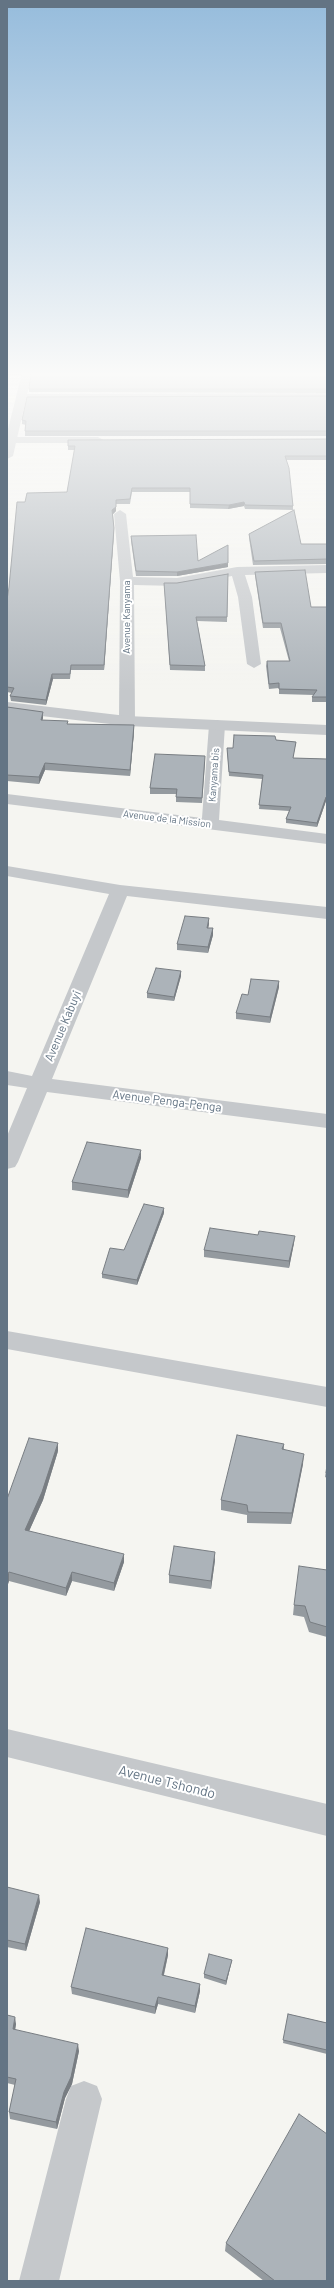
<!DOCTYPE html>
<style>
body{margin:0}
#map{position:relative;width:334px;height:2288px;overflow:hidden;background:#f5f5f1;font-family:Barlow,sans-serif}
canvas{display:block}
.frame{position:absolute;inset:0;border:8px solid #637484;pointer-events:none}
</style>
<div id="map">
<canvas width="334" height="2288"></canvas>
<div class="frame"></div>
</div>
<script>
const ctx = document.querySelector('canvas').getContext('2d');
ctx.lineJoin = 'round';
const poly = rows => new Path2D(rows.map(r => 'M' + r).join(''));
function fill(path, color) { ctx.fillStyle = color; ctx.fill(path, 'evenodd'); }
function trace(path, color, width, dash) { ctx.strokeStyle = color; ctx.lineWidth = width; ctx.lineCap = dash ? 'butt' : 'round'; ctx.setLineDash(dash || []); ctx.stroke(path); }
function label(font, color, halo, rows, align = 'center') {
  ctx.font = font + ' Barlow,sans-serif'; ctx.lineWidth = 4; ctx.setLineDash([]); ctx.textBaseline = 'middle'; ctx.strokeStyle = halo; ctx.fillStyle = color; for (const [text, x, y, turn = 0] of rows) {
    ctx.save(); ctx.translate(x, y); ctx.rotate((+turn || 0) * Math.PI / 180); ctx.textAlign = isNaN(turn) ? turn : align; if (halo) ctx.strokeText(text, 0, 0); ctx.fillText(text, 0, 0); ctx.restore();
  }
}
fill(poly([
 [327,393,327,399,22,400,17,397,22,394,327,393],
 [7,437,98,437,104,440,98,443,7,443,7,437],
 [120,510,126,514,133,577,177,578,237,567,327,565,327,573,245,575,252,597,261,664,254,668,247,664,238,597,232,576,177,586,134,585,135,721,133,724,127,726,121,724,119,721,120,581,114,514,120,510],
 [217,720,223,722,225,725,219,820,327,834,327,844,7,804,7,794,202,818,209,725,211,722,217,720],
 [7,866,120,885,327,907,327,919,127,896,52,1079,327,1114,327,1128,47,1092,18,1162,15,1167,7,1169,7,1136,27,1088,7,1085,7,1071,32,1076,109,894,7,876,7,866],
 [7,1331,327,1387,327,1407,7,1349,7,1331],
 [7,1729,327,1804,327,1836,7,1757,7,1729],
 [84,2081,97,2086,102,2099,59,2281,19,2281,66,2099,71,2086,84,2081]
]), '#c5c8cb');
fill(poly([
 [22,373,32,373,13,456,7,459,7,433,22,373],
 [7,702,127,716,327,725,327,735,127,726,7,712,7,702]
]), '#c5c8cb');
fill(poly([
 [327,373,327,393,29,392,29,389],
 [327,396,327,436,25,436,25,431,26,425,22,424,22,420],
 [327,439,327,460,286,460,293,506,293,510,245,509,244,506,228,509,190,508,190,492,132,492,130,504,116,504,116,511,113,514,114,532,104,670,71,670,70,679,53,679,46,705,11,701,10,696,12,693,7,692,7,600,25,502,67,492,75,450,68,450,68,446],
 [249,534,301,544,327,544,327,564,253,565,249,538],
 [131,536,198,561,228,567,177,576,136,576,131,541],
 [255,572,311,607,327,607,327,702,312,702,312,697,314,695,279,694,279,688,269,689,266,666,267,661,289,661,280,628,263,628,255,576],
 [228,574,227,622,197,621,205,666,205,671,170,670,164,583,177,583],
 [7,707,43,718,42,720,68,724,134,725,134,732,130,776,45,770,39,784,7,781,7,782],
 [276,740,296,742,293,758,327,759,327,801,326,801,317,827,286,823,286,819,289,811,259,809,262,779,229,776,227,748,233,748],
 [205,762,202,803,176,802,176,794,150,794,150,788],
 [209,924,208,928,213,928,213,935,208,953,177,950,177,944],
 [181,971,181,976,174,1001,147,998,147,993],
 [279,981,279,987,270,1023,236,1019,236,1013,248,995],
 [141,1158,128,1198,72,1190,72,1182],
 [164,1213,137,1285,102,1278,102,1274,124,1250],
 [294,1243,289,1268,204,1257,204,1250],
 [284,1444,284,1449,303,1464,291,1524,247,1523,247,1515,221,1510,221,1500],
 [58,1451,43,1500,29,1531,124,1562,114,1591,72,1581,66,1596,9,1581,7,1587,7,1499],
 [327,1464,327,1478,325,1477],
 [215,1560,211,1589,169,1583,169,1575],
 [327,1570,327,1637,309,1632,304,1617,293,1615,294,1605],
 [7,1887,40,1902,26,1951,7,1947],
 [168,1948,168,1955,164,1975,200,1991,195,2013,158,2004,155,2014,72,1994,71,1987],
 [232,1960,231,1964,226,1985,204,1978,204,1974],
 [288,2014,327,2023,327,2054,283,2043],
 [7,2015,16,2024,15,2030,79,2051,72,2084,65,2098,57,2129,10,2119,9,2112,15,2085,7,2083],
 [226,2243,327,2281,264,2281,225,2251]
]), '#949a9f');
fill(poly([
 [116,500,116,511,113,514,112,510],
 [244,502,244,506,228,509,229,505],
 [114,528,114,532,104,670,104,665],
 [228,563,228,567,177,576,177,572],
 [52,674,53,679,46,705,46,700],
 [43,712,43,718,41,726,41,720],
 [134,725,134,732,130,776,130,770],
 [45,763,45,770,39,784,39,777],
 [326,797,326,801,317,827,317,823],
 [209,918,209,924,207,934,207,928],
 [213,928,213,935,208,953,208,947],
 [181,971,181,976,174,1001,174,997],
 [279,981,279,987,270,1023,270,1017],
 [141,1150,141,1158,128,1198,128,1190],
 [164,1208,164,1213,137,1285,137,1280],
 [295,1236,294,1243,289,1268,289,1261],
 [58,1443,58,1451,43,1500,26,1538,25,1530],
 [304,1454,303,1464,291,1524,292,1513],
 [215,1552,215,1560,211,1589,211,1581],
 [124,1554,124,1562,114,1591,114,1583],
 [9,1572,9,1581,7,1587,7,1576],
 [72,1572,72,1581,66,1596,66,1588],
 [39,1895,40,1902,26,1951,25,1944],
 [168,1948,168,1955,162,1982,162,1975],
 [232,1960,231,1964,226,1985,226,1981],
 [200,1984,200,1991,195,2013,195,2006],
 [158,1997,158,2004,155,2014,155,2007],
 [15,2017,16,2024,14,2036,13,2029],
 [78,2044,79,2051,72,2084,65,2098,57,2129,56,2122,64,2092]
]), '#787d82');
const building = poly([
 [31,373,327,373,327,389,29,389,31,373],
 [327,396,327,431,25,431,26,421,22,420,27,397,327,396],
 [327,439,327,456,285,456,289,468,293,506,245,505,244,502,229,505,190,504,190,488,132,488,130,499,116,500,116,507,112,510,114,528,104,665,71,665,70,674,52,674,46,700,10,696,14,688,7,687,7,600,9,587,17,502,25,502,27,493,67,492,75,446,68,446,68,440,327,439],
 [294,510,301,544,327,544,327,559,254,561,249,534,294,510],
 [196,535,198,561,228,545,228,563,177,572,136,571,131,536,196,535],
 [305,570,311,607,327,607,327,697,312,697,317,690,279,689,279,683,269,684,267,661,290,661,281,623,263,623,255,572,305,570],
 [228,574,227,617,196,617,205,666,170,665,164,583,177,583,228,574],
 [7,707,43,712,41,720,68,721,67,724,134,725,130,770,45,763,39,777,7,775,7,707],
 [234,735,275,736,276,740,296,742,293,758,327,759,327,797,326,797,317,823,286,819,291,807,259,805,263,775,229,772,227,748,233,748,234,735],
 [155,754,205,756,202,798,176,797,177,789,150,788,155,754],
 [185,916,209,918,207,928,213,928,208,947,177,944,185,916],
 [156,968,181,971,174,997,147,993,156,968],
 [251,979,279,981,270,1017,236,1013,242,994,248,995,251,979],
 [87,1142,141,1150,128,1190,72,1182,87,1142],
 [144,1204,164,1208,137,1280,102,1274,110,1248,124,1250,144,1204],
 [210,1228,258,1235,259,1231,295,1236,289,1261,204,1250,210,1228],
 [237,1435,284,1444,282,1449,304,1454,292,1513,248,1512,247,1505,221,1500,237,1435],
 [29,1438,58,1443,42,1492,25,1530,124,1554,114,1583,72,1572,66,1588,9,1572,7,1576,7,1499,29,1438],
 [327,1464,327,1473,326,1473,327,1464],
 [174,1546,215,1552,211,1581,169,1575,174,1546],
 [299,1566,327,1570,327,1627,310,1622,305,1606,294,1605,299,1566],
 [7,1887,39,1895,25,1944,7,1940,7,1887],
 [86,1928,168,1948,162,1975,200,1984,195,2006,158,1997,155,2007,71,1987,86,1928],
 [209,1954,232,1960,226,1981,204,1974,209,1954],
 [288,2014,327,2023,327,2050,283,2040,288,2014],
 [7,2015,15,2017,13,2029,78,2044,71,2077,64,2092,56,2122,9,2112,16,2079,7,2077,7,2015],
 [299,2114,327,2134,327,2281,275,2281,226,2243,299,2114]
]);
fill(building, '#acb3b9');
trace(building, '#787d82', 1);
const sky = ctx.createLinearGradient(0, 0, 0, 693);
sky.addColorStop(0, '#96bcdc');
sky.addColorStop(0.54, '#fafaf9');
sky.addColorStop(1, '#fafaf900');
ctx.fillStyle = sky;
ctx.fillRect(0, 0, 334, 693);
label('10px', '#637484', '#fff', [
 ["Avenue Kanyama",127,617,-90],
 ["Kanyama bis",214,775,-86],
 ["Avenue de la Mission",167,819,7]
]);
label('12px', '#637484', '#fff', [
 ["Avenue Kabuyi",63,1026,-67],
 ["Avenue Penga-Penga",167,1101,7]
]);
label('14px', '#637484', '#fff', [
 ["Avenue Tshondo",167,1782,14]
]);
</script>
